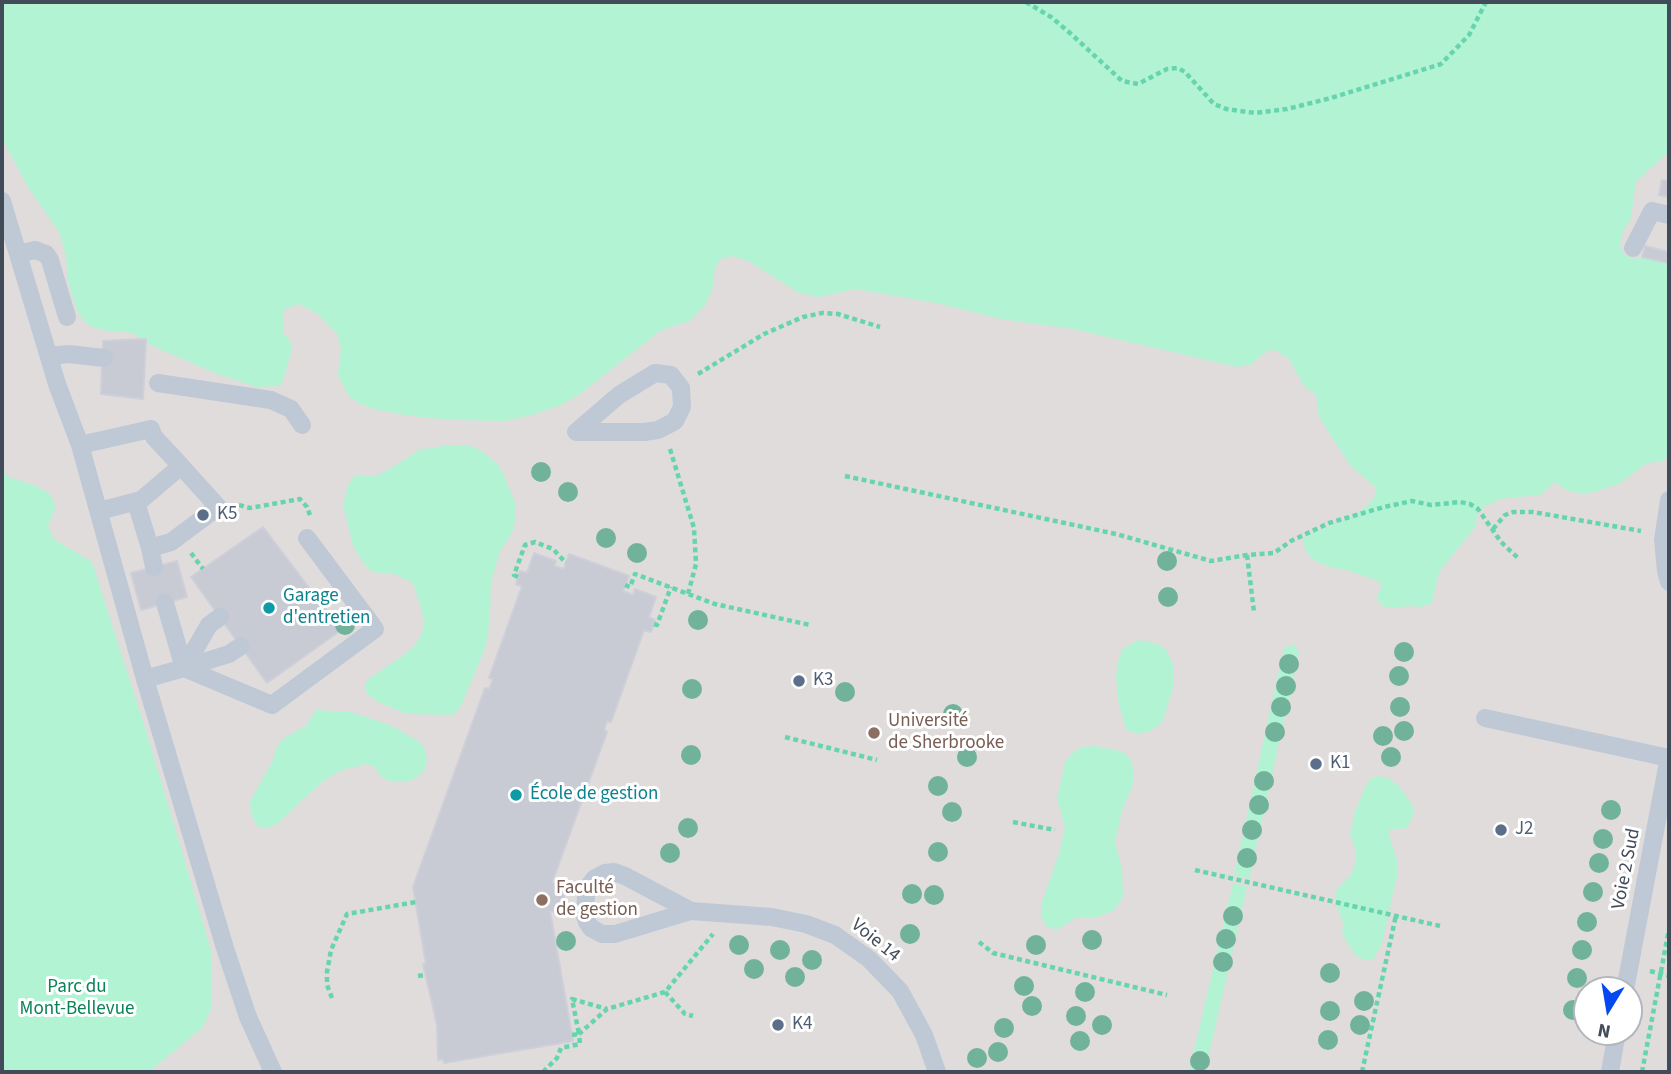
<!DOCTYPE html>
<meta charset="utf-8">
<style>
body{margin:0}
#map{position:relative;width:1671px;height:1074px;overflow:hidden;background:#eeebeb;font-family:"Source Sans 3",sans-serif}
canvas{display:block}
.frame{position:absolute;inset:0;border:4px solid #424b5a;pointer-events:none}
.north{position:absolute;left:1573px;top:976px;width:70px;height:70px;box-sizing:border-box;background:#fff;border:2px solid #b3b7bd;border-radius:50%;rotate:191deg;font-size:19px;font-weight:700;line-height:28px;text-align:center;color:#424b5a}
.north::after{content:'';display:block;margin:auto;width:24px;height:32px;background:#0449ef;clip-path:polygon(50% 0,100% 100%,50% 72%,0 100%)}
</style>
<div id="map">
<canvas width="1671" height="1074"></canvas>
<div class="frame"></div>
<div class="north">N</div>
</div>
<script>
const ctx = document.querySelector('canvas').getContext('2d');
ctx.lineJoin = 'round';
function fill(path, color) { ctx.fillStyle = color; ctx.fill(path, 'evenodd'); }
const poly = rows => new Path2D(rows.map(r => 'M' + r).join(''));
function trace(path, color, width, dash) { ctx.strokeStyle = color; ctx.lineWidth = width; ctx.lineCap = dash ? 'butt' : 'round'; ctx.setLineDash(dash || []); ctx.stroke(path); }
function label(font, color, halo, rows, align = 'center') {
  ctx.font = font + ' "Source Sans 3",sans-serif'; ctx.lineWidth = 6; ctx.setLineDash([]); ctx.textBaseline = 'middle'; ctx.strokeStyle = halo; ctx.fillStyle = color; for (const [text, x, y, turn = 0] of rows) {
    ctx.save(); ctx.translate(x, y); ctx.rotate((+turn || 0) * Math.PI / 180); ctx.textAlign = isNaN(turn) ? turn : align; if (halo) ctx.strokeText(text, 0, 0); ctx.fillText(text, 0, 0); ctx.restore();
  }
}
fill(poly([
 [2,2,1669,2,1669,1072,116,1072,166,1039,2,463],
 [1587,990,1629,990,1629,1032,1587,1032]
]), '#e0dcdc');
fill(poly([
 [2,2,1669,2,1669,152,1636,181,1631,218,1623,231,1620,245,1624,255,1636,259,1642,257,1668,263,1669,260,1669,455,1663,461,1647,463,1619,484,1587,494,1568,491,1555,482,1540,495,1500,499,1478,510,1475,527,1439,572,1432,603,1422,607,1409,606,1397,608,1385,607,1378,601,1378,593,1382,588,1378,581,1346,570,1329,567,1315,561,1307,553,1303,543,1305,536,1354,516,1370,503,1375,496,1375,487,1350,465,1319,417,1316,395,1304,386,1289,359,1277,351,1268,350,1250,365,1237,367,1073,329,1001,319,936,303,856,289,818,297,799,293,748,261,732,256,720,259,715,268,713,287,706,304,691,320,660,331,581,393,561,405,532,415,505,421,452,420,411,416,374,409,358,403,348,395,338,375,341,349,337,334,318,314,298,304,283,310,283,333,289,339,292,349,282,383,279,386,257,387,215,373,146,343,146,340,141,340,133,333,101,330,87,324,78,313,68,282,66,256,59,232,28,187,2,139],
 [448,445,467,445,482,451,500,467,515,502,516,514,513,531,500,551,491,582,490,619,486,646,460,708,452,715,407,714,378,702,367,694,365,687,367,680,405,654,415,645,422,633,424,621,419,601,413,583,394,574,372,572,364,564,353,546,343,504,348,485,355,475,378,475,395,466,419,450],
 [2,463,6,476,36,486,50,494,56,506,48,527,54,539,92,562,147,734,211,950,211,1009,203,1027,149,1072,2,1072],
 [1139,640,1159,644,1167,651,1174,667,1174,685,1162,723,1150,731,1139,734,1126,730,1118,700,1116,676,1118,661,1123,648],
 [1294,644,1299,652,1249,879,1234,875,1284,648],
 [316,710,351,712,392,726,418,741,425,749,427,759,425,769,419,776,407,782,392,782,381,777,375,767,367,764,342,770,323,781,277,824,267,828,257,826,251,814,250,802,272,762,277,747,284,738,306,726],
 [1095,746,1120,751,1127,755,1132,762,1134,776,1132,788,1122,810,1115,843,1122,868,1123,897,1113,911,1097,917,1077,917,1057,930,1046,926,1041,916,1042,902,1059,854,1065,827,1057,799,1065,762,1072,753,1082,747],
 [1377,776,1388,778,1399,786,1413,806,1414,814,1407,828,1390,830,1390,838,1397,861,1397,876,1382,943,1373,960,1364,960,1355,955,1342,934,1343,923,1336,904,1336,890,1352,873,1355,863,1355,849,1350,834,1355,811,1368,781],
 [1233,883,1247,887,1205,1072,1189,1072]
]), '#b2f3d4');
const building = poly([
 [1662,180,1669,181,1669,197,1659,195,1662,180],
 [1645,246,1669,252,1669,263,1642,257,1645,246],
 [146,339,143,399,101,394,103,341,146,339],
 [263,527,341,630,267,683,191,577,263,527],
 [534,553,556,561,554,566,564,569,569,554,629,576,623,591,633,595,635,589,656,597,649,617,655,620,651,632,644,630,611,722,607,721,604,730,607,732,552,883,564,883,564,899,560,913,550,911,573,1041,444,1063,443,1059,438,1060,437,1025,423,964,426,964,413,887,485,688,489,689,493,679,489,678,522,586,516,584,520,571,527,573,534,553],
 [177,561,187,597,141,610,131,573,177,561]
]);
fill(building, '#c9cbd4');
trace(building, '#cecfd8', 2);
trace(poly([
 [1026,2,1051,17,1070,33,1122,81,1138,84,1167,69,1178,68,1185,72,1214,104,1226,109,1255,113,1287,109,1331,98,1441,64,1469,35,1486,2],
 [698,374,764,334,803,317,822,313,838,314,880,327],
 [670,449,694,528,696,564,688,594],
 [845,476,1116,534,1211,561,1247,555,1274,553,1291,541,1329,523,1384,507,1412,501,1431,505,1460,502,1470,504,1478,509,1501,542,1519,559],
 [239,505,250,508,300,499,307,507,311,518],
 [1493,529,1505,515,1513,512,1533,512,1641,531],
 [191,553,203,569],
 [1247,555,1254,612],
 [518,577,514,575,525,545,535,542,553,549,566,563],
 [625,585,630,587,635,574,715,604,810,625],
 [654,624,657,625,671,587],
 [785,737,877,760],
 [1013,822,1055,830],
 [1195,870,1440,926],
 [979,942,993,953,1167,995],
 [1650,971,1669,976],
 [418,976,425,975],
 [665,992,685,1014,693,1016],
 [332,998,327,985,327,972,331,950,347,914,416,902],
 [572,1035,579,1034,572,999,607,1009],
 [543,1072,557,1058,561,1048,580,1044,579,1034,607,1009,665,992,713,934],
 [1362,1072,1396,915],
 [1642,1072,1669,929]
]), '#66d5ae', 4.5, [5, 3.5]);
trace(poly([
 [2,201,57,384,80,445,145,679,225,948,248,1017,273,1072],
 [1633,248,1652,211,1669,215],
 [18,254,35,250,46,254,50,260,67,317],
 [49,356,69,354,104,358],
 [655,373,671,375,681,388,682,407,675,421,658,430,644,432,576,432,619,395,655,373],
 [158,383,271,400,291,409,302,425],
 [80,445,151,429,154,437,181,466],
 [1669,500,1663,540,1666,571,1669,582],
 [99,511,141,500,181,466,218,507,171,542,150,548,136,502],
 [150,548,154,567],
 [184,668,272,705,375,629,307,538],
 [184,668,209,625,220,617],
 [184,668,229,654,241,646],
 [145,679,184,668,165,603],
 [1485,718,1669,758],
 [691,911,625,876,614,872,605,873,594,879,587,889,586,896,585,916,587,922,591,928,602,934,615,934,691,911,772,917,806,924,835,935,869,959,900,991,924,1035,937,1072],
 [1625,990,1669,757],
 [1610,1072,1617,1032]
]), '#bfc8d5', 18);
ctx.fillStyle = '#71b29a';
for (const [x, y] of [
 [541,472],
 [568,492],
 [606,538],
 [637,553],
 [1167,561],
 [1168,597],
 [698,620],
 [345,625],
 [1404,652],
 [1289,664],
 [1399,676],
 [1286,686],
 [692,689],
 [845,692],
 [1281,707],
 [1400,707],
 [953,714],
 [1404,731],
 [1275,732],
 [1383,736],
 [691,755],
 [967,757],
 [1391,757],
 [1264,781],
 [938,786],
 [1259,805],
 [1611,810],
 [952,812],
 [688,828],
 [1252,830],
 [1603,839],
 [938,852],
 [670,853],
 [1247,858],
 [1599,863],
 [1593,892],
 [912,894],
 [934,895],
 [1233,916],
 [1587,922],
 [910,934],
 [1226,939],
 [1092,940],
 [566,941],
 [739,945],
 [1036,945],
 [780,950],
 [1582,950],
 [812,960],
 [1223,962],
 [754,969],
 [1330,973],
 [795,977],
 [1577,978],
 [1024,986],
 [1085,992],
 [1364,1001],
 [1032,1006],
 [1573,1010],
 [1330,1011],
 [1076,1016],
 [1102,1025],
 [1360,1025],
 [1004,1028],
 [1328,1040],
 [1080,1041],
 [998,1052],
 [977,1058],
 [1200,1061]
]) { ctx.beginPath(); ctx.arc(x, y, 10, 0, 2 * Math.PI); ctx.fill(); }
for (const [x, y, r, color] of [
 [203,515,7,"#5c6f8a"],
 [269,608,7,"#0f9aa8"],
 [799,681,7,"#5c6f8a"],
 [874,733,7,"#8d6e63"],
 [1316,764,7,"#5c6f8a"],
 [516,795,7,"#0f9aa8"],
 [1501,830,7,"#5c6f8a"],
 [542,900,7,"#8d6e63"],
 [778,1025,7,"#5c6f8a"]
]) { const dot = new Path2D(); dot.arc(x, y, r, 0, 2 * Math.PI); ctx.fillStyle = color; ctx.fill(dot); trace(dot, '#fff', 2.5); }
label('19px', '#4e5e75', '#fff', [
 ["K5",217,515],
 ["K3",813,681],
 ["K1",1330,764],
 ["J2",1515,830],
 ["K4",792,1025]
], 'left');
label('19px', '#0d838f', '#fff', [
 ["Garage",283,597],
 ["d'entretien",283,619],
 ["École de gestion",530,795]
], 'left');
label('19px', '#785e54', '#fff', [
 ["Université",888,722],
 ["de Sherbrooke",888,744],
 ["Faculté",556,889],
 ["de gestion",556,911]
], 'left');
label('19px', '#424b5a', '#fff', [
 ["Voie 2 Sud",1627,869,-79],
 ["Voie 14",875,941,39]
]);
label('19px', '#0b8358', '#fff', [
 ["Parc du",77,988],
 ["Mont-Bellevue",77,1010]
]);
</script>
